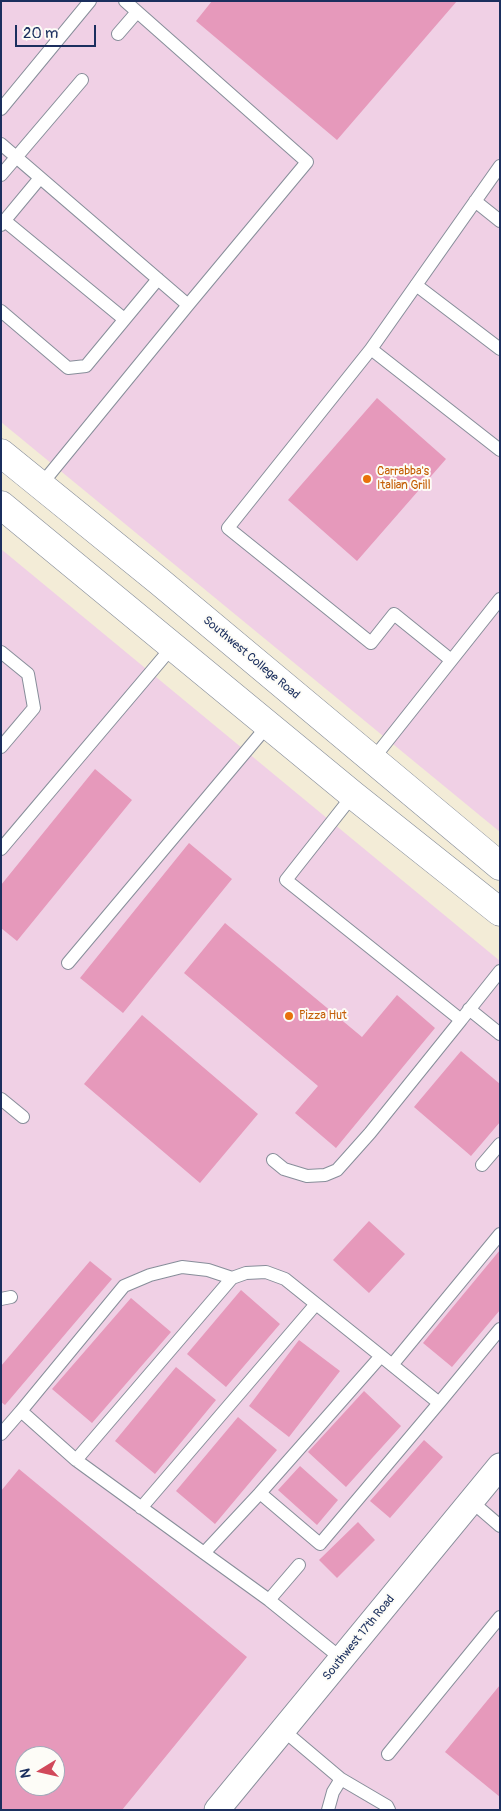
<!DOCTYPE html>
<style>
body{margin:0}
#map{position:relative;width:501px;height:1811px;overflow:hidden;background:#f3ecd7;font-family:Pangolin,sans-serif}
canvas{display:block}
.frame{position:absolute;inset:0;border:2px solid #1b2f5e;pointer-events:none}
.north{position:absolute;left:15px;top:1746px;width:50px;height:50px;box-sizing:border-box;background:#fdfcf7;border:1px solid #a3aaba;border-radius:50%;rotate:261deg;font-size:14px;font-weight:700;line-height:20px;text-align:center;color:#1b2f5e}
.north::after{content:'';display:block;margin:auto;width:18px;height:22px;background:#d1495b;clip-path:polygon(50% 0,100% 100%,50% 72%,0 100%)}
.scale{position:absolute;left:15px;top:25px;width:81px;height:22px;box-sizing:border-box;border:2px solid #1b2f5e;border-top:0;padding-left:6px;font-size:15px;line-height:18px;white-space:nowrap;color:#1b2f5e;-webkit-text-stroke:4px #fdfcf7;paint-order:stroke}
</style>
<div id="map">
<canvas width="501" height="1811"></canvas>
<div class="frame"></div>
<div class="north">N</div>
<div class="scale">20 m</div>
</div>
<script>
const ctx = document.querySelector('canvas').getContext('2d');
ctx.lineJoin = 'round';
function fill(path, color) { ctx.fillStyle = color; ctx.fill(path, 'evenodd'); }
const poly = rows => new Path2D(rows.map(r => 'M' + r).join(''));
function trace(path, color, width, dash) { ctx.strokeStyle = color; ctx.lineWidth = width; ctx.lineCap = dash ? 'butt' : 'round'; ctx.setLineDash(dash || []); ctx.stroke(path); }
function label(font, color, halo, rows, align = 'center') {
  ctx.font = font + ' Pangolin,sans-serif'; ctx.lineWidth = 4; ctx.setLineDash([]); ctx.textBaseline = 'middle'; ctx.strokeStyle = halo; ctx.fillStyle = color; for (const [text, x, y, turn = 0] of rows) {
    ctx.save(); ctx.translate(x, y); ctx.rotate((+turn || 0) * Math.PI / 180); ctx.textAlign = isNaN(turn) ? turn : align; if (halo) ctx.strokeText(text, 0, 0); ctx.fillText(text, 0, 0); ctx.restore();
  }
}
fill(poly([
 [1,1,500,1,500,832,1,422],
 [1,549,500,961,500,1810,1,1810],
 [25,1756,55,1756,55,1786,25,1786]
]), '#f0d0e5');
fill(poly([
 [212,1,457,1,337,140,196,21],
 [377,398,446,459,357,561,288,500],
 [95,769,132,800,17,941,1,928,1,885],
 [189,843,232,879,123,1013,80,978],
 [225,923,362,1037,397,995,435,1028,336,1148,295,1113,318,1086,184,973],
 [142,1015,258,1114,200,1183,84,1084],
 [461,1051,500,1084,500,1122,471,1156,414,1107],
 [369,1221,405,1254,369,1293,333,1260],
 [500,1250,500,1310,452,1367,423,1343],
 [90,1261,112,1279,5,1405,1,1402,1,1366],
 [241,1290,280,1324,226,1387,187,1354],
 [131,1298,171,1332,92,1423,52,1389],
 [299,1340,340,1371,289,1437,249,1406],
 [176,1367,216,1400,155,1474,115,1441],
 [364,1391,401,1426,346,1487,308,1452],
 [238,1417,277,1450,215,1524,176,1491],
 [424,1440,443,1457,390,1518,370,1501],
 [300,1466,338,1500,317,1525,278,1490],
 [19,1469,247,1657,122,1810,1,1810,1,1491],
 [25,1756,55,1756,55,1786,25,1786],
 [358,1522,375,1540,337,1578,319,1560],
 [500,1685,500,1797,445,1752]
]), '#e699bb');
const service = poly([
 [118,34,137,12],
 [1,109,90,1],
 [1,144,188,305],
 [500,166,371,349,500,450],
 [1,175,82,80],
 [475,201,500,221],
 [5,221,124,319],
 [1,225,40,178],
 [416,285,500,349],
 [1,311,68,368,86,366,158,279],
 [371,349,228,528,371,643,394,614,451,660],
 [40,486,188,305,307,162,125,1],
 [1,652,28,674,34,708,1,747],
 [373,759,500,599],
 [353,795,286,880,461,1020,500,971],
 [1,849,173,646],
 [68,963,269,724],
 [469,1009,500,1034],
 [1,1099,23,1117],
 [273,1160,284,1169,307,1176,325,1175,337,1170,370,1133,461,1020],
 [482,1165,500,1144],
 [1,1299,11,1297],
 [392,1365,500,1234],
 [439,1403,500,1329],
 [1,1434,21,1411],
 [76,1460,21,1411,124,1286,150,1275,182,1267,208,1270,232,1278],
 [260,1493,320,1544,439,1403,381,1356,260,1493,204,1553,269,1600,342,1659],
 [471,1501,500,1526],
 [141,1508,316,1304],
 [204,1553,76,1460,232,1278,246,1273,266,1272,285,1279,381,1356],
 [269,1600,299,1565],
 [283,1730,341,1779,387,1806,389,1810],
 [388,1754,500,1617],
 [328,1810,333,1792,341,1779]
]);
const minor = poly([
 [217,1810,500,1466]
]);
const primary = poly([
 [1,453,160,582,500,866],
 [1,505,353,795,500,912]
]);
trace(service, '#878e9a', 14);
trace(minor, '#878e9a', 27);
trace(primary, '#878e9a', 29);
trace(service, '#fff', 12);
trace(minor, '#fff', 25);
trace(primary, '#fff', 28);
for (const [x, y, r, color] of [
 [367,479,5,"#e8710a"],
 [289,1016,5,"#e8710a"]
]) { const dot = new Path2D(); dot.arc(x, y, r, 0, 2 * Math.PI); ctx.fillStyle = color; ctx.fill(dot); trace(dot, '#fdfcf7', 2); }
label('12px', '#c56008', '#fdfcf7', [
 ["Carrabba's",377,472],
 ["Italian Grill",377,486],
 ["Pizza Hut",299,1016]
], 'left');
label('12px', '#1b2f5e', '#fdfcf7', [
 ["Southwest College Road",251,658,40],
 ["Southwest 17th Road",359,1638,-51]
]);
</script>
